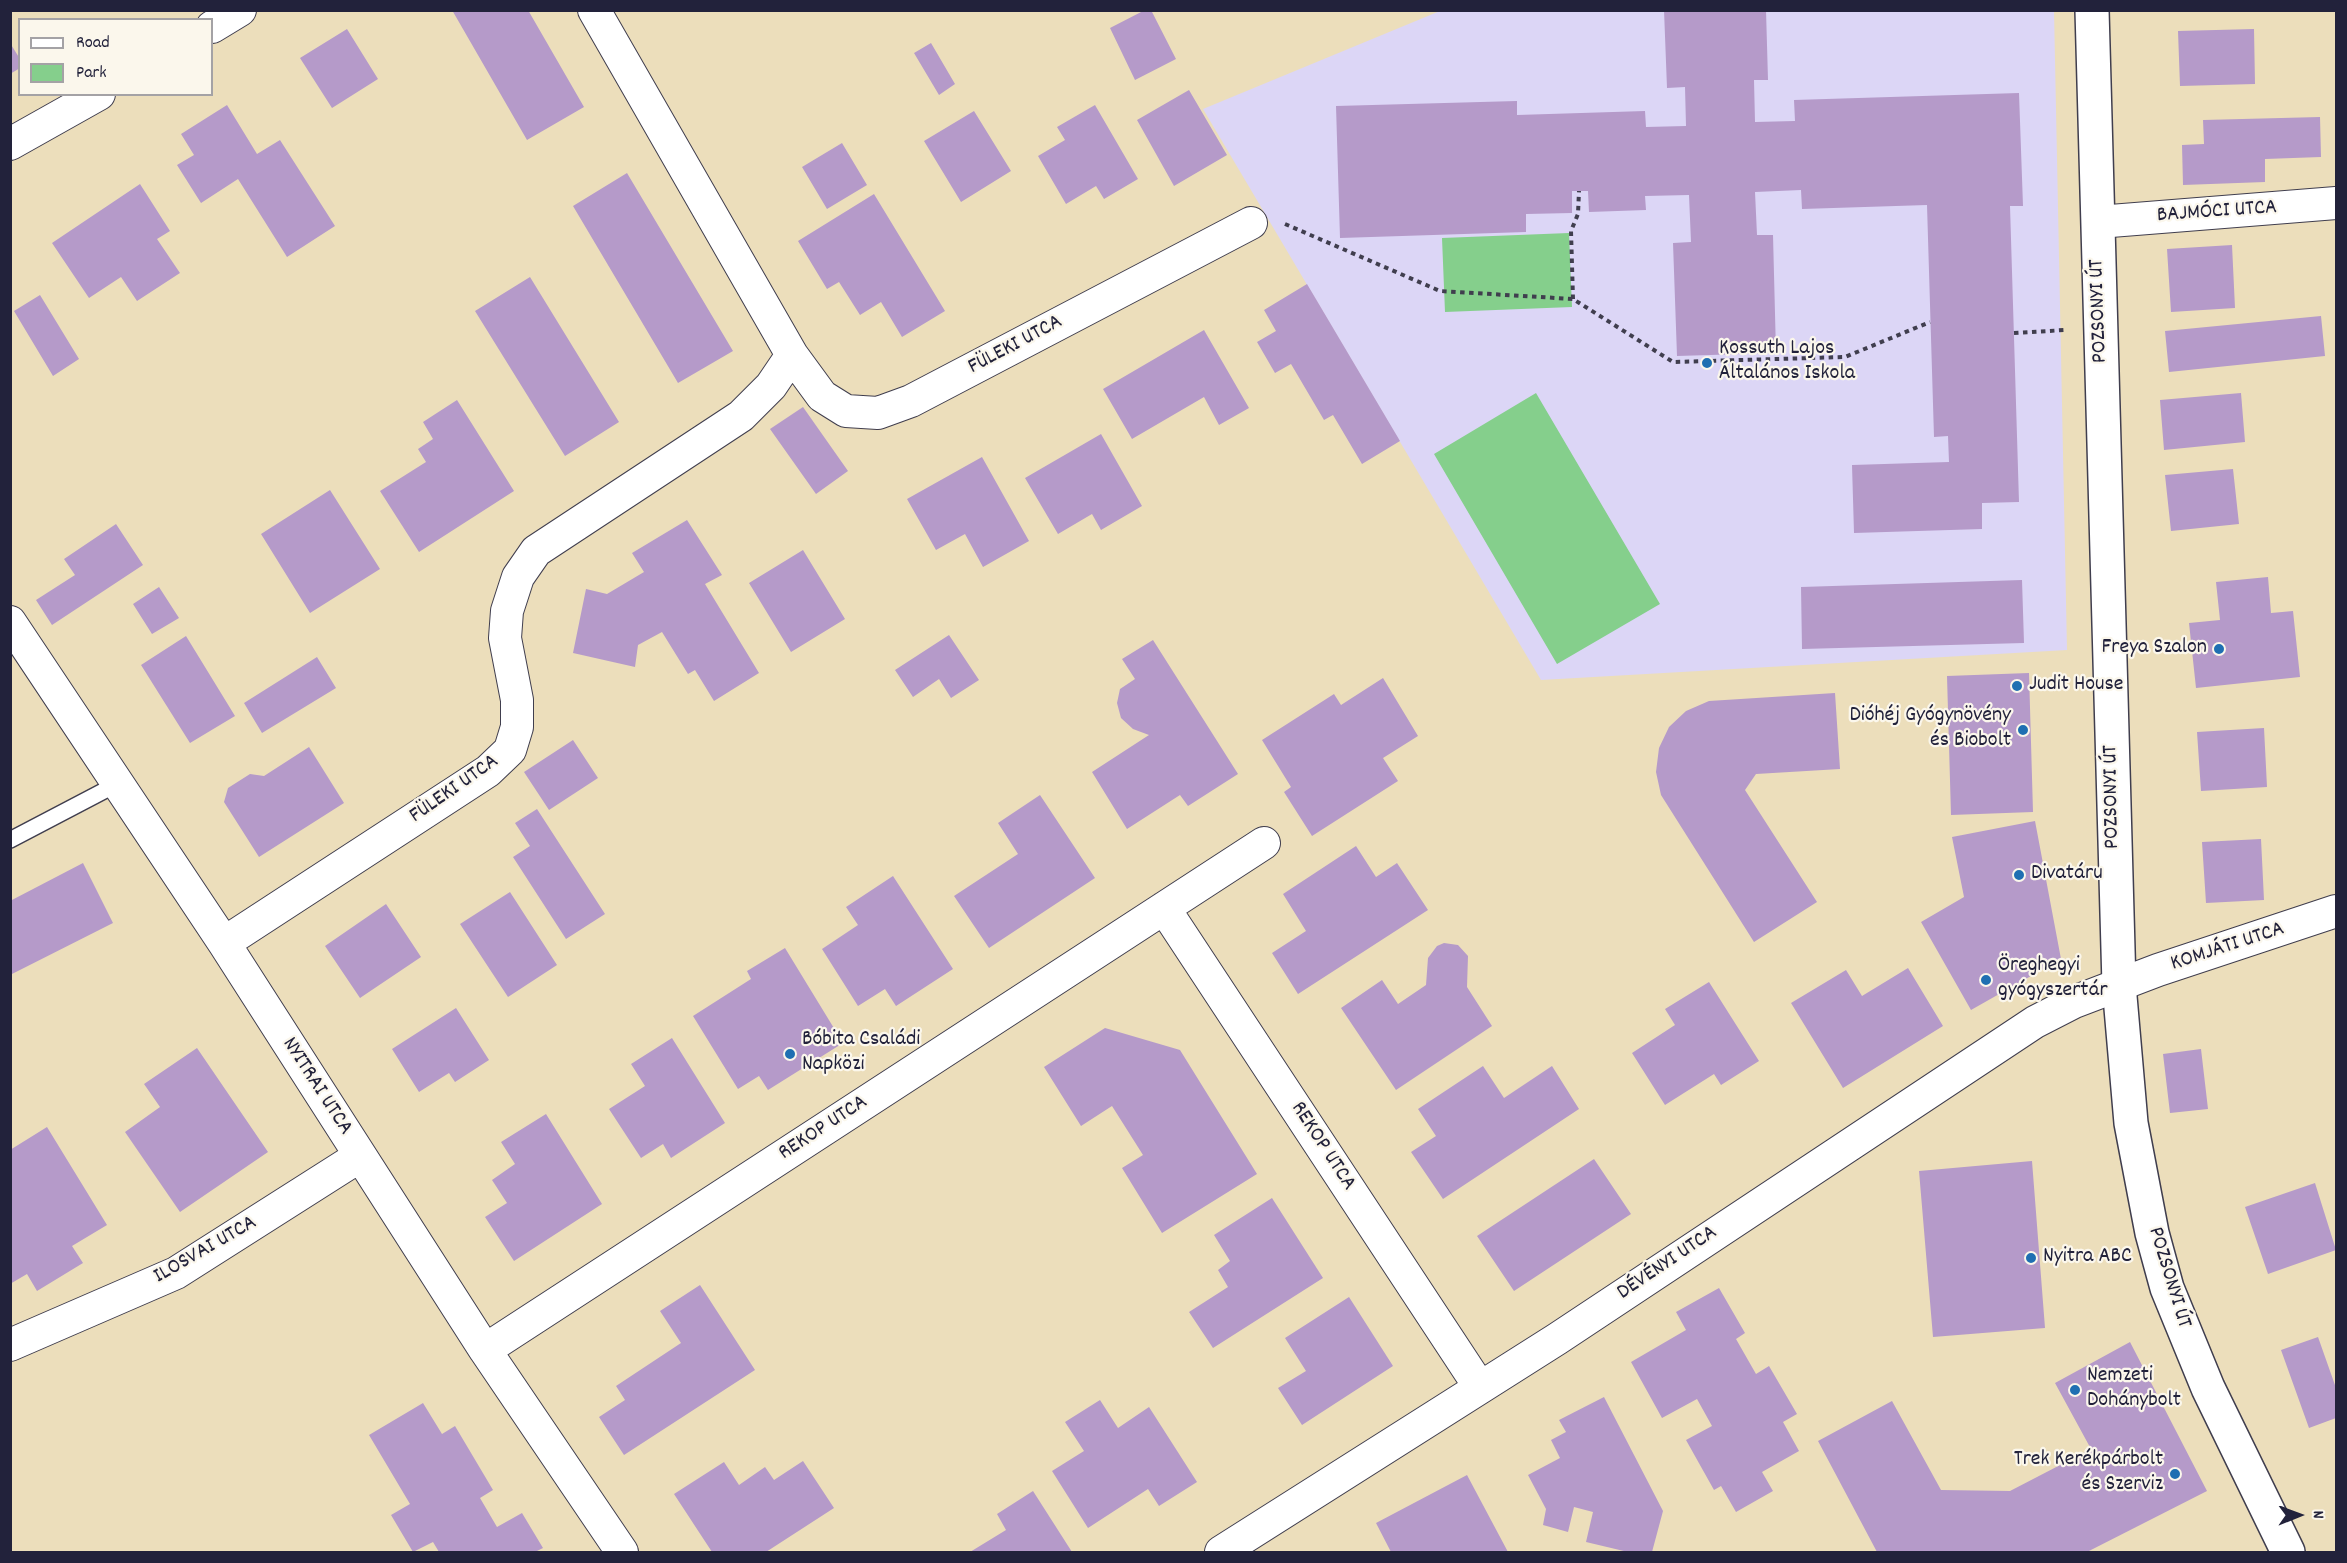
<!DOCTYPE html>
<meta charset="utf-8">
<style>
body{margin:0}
#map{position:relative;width:2347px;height:1563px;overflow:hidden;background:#ecdebb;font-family:Dekko,sans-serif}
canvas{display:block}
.frame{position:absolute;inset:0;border:12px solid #22223b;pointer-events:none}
.legend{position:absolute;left:18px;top:18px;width:195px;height:78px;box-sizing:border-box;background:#fbf7ec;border:2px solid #a4a2a5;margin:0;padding:8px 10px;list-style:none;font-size:18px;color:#22223b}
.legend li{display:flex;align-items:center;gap:12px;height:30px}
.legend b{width:30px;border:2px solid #a4a2a5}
.north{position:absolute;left:2269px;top:1485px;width:60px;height:60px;-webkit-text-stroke:4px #fbf7ec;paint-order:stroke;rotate:89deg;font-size:16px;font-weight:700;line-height:24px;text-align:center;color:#22223b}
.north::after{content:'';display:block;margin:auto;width:21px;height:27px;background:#22223b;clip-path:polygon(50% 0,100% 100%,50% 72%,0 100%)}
</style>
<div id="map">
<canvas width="2347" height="1563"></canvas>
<div class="frame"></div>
<ul class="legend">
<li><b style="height:8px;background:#fff"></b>Road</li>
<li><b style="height:16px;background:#85cf8c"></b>Park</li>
</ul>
<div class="north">N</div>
</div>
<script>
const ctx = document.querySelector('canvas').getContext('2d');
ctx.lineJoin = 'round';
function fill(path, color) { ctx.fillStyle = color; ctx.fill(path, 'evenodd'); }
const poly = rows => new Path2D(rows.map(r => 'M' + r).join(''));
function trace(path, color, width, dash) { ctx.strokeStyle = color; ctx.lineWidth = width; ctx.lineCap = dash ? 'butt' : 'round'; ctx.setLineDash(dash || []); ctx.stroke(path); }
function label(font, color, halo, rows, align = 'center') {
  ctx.font = font + ' Dekko,sans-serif'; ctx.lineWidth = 4.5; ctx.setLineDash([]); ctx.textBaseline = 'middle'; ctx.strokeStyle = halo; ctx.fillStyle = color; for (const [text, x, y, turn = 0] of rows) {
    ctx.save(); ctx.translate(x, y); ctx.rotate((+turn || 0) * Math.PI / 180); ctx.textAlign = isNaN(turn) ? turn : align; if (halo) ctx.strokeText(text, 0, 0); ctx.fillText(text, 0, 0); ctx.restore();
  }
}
fill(poly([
 [1440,11,2054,11,2067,650,1541,680,1203,109]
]), '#dcd6f6');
fill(poly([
 [1569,233,1572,307,1445,312,1442,238],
 [1536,393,1660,604,1557,664,1434,454]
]), '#85cf8c');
fill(poly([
 [452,10,528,10,584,107,527,140],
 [1145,10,1151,10,1176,59,1135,80,1110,28],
 [1664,10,1766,10,1768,80,1754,80,1755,122,1795,121,1794,100,2019,93,2023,206,2010,206,2019,502,1982,503,1982,529,1854,533,1852,465,1949,462,1948,436,1934,437,1927,205,1802,209,1801,190,1755,192,1757,235,1773,235,1776,353,1677,356,1673,243,1691,242,1689,195,1645,196,1646,210,1589,212,1588,191,1572,191,1572,213,1526,214,1526,232,1340,238,1336,106,1517,101,1517,115,1645,111,1646,127,1686,126,1685,87,1667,88],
 [347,29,378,79,332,108,300,58],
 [2254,29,2255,84,2180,86,2178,31],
 [10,43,20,59,20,68,10,74],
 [931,43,955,84,939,95,914,53],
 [1189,90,1227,155,1174,186,1137,120],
 [227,105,257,154,280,140,335,226,287,257,238,179,201,203,177,165,194,155,181,134],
 [1095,105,1138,179,1104,199,1096,186,1066,204,1038,156,1065,140,1057,127],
 [974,111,1011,171,961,202,924,141],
 [2320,117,2321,157,2265,159,2265,182,2183,185,2182,145,2204,144,2203,120],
 [842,143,867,185,827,209,802,167],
 [627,173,733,351,678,383,573,206],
 [140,184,170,231,157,239,180,273,137,301,121,277,89,298,52,243],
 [874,194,945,311,902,337,881,302,860,315,839,282,827,289,798,241],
 [2232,245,2235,308,2171,312,2167,249],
 [530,277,619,422,565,456,475,311],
 [1307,284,1400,441,1362,464,1333,415,1324,420,1291,364,1275,373,1257,342,1276,331,1264,310],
 [40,295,79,359,53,376,14,311],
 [2321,316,2325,356,2169,372,2165,331],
 [1204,330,1249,408,1219,425,1204,397,1132,439,1103,389],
 [2241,393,2245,442,2164,450,2160,400],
 [457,400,514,491,419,552,380,491,426,462,418,449,433,439,423,422],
 [803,407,848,471,816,494,770,429],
 [1101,434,1142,506,1101,530,1092,514,1058,534,1025,478],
 [982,457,1029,541,983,567,965,534,936,550,907,499],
 [2233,469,2239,524,2171,531,2165,475],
 [330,490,380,569,310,613,261,534],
 [687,520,722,575,705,584,759,673,714,701,695,670,688,674,662,632,638,645,635,667,573,653,586,589,607,594,644,572,632,553],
 [116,524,143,565,52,625,36,600,75,575,64,559],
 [803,550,845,619,791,652,749,583],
 [2268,577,2271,613,2293,611,2300,677,2196,688,2189,623,2220,620,2216,582],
 [2022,580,2024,643,1802,649,1801,587],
 [159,587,179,618,152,634,133,604],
 [949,635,979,680,951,698,939,679,913,697,895,670],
 [186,636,235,716,190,743,141,665],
 [1153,640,1238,774,1188,806,1180,795,1127,829,1092,772,1149,735,1133,729,1121,718,1117,703,1120,689,1135,679,1122,659],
 [317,657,336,688,262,733,244,703],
 [2029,673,2033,812,1951,815,1947,676],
 [1383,678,1418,736,1383,758,1398,781,1312,836,1284,792,1291,787,1262,740,1334,694,1341,705],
 [1835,693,1840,769,1756,774,1745,790,1817,902,1754,942,1661,795,1656,772,1659,748,1669,727,1686,711,1709,701],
 [2264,728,2267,787,2201,791,2197,732],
 [573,740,598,778,549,810,524,772],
 [309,747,344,803,259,857,224,802,228,788,250,774,264,776],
 [1040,795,1095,878,989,948,954,896,1018,854,998,823],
 [537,809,605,914,566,939,513,857,530,846,515,823],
 [2035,821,2061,959,1971,1010,1921,922,1964,897,1952,837],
 [2261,839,2264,900,2206,903,2202,842],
 [1356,846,1376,877,1397,863,1428,910,1298,994,1272,953,1306,931,1283,894],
 [83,863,113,923,10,975,10,901],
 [893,876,953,969,896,1006,885,989,858,1006,822,949,858,925,846,907],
 [510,892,557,965,508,997,460,924],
 [386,904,421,957,360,998,325,946],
 [1444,943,1458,945,1468,956,1467,987,1492,1026,1396,1090,1341,1008,1382,980,1398,1004,1426,985,1428,958,1437,946],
 [785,948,843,1043,768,1090,759,1076,738,1089,693,1016,751,979,747,971],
 [1908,968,1943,1026,1843,1088,1791,1003,1846,970,1862,996],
 [1709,982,1759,1061,1721,1085,1714,1074,1665,1105,1632,1053,1675,1025,1665,1009],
 [456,1008,489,1060,455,1082,449,1073,419,1092,392,1049],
 [1105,1028,1180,1050,1257,1174,1162,1233,1122,1168,1143,1155,1112,1106,1081,1126,1044,1067],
 [672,1038,725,1123,671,1158,663,1144,641,1158,609,1109,645,1086,631,1064],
 [197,1048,268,1152,180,1212,125,1132,160,1107,144,1084],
 [2201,1049,2208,1109,2170,1113,2163,1054],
 [1483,1066,1504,1098,1552,1066,1579,1109,1443,1199,1411,1152,1436,1136,1418,1109],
 [546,1114,602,1204,514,1261,485,1217,507,1203,492,1180,515,1164,501,1142],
 [47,1127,107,1225,72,1246,83,1263,37,1291,27,1274,10,1284,10,1150],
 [1594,1159,1631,1214,1514,1291,1477,1236],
 [2032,1161,2045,1328,1933,1337,1919,1171],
 [2315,1183,2336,1250,2268,1274,2245,1207],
 [1272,1198,1323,1278,1213,1348,1189,1312,1228,1287,1218,1270,1230,1261,1214,1235],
 [700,1285,755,1370,624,1455,599,1417,625,1400,616,1386,681,1343,660,1311],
 [1719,1288,1745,1333,1736,1339,1756,1374,1769,1366,1797,1414,1783,1422,1799,1451,1762,1472,1773,1491,1736,1512,1721,1486,1714,1490,1686,1440,1712,1426,1697,1399,1662,1418,1631,1362,1686,1330,1676,1312],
 [1349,1297,1393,1366,1302,1425,1278,1388,1306,1371,1285,1338],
 [2318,1337,2336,1388,2336,1418,2309,1428,2281,1350],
 [2130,1342,2207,1491,2087,1552,1877,1552,1818,1441,1892,1401,1941,1490,2010,1491,2091,1449,2055,1383],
 [1604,1397,1663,1511,1652,1552,1628,1552,1586,1542,1593,1512,1574,1507,1568,1532,1543,1525,1546,1509,1528,1475,1560,1458,1551,1440,1566,1432,1559,1420],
 [1100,1400,1118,1428,1149,1407,1197,1482,1159,1506,1148,1489,1088,1528,1052,1471,1084,1451,1065,1422],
 [423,1403,442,1434,455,1426,493,1490,480,1498,497,1527,522,1513,543,1548,535,1552,439,1552,433,1542,413,1552,391,1515,410,1504,369,1435],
 [803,1461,834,1508,766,1552,712,1552,674,1494,724,1462,739,1485,765,1467,774,1480],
 [1467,1475,1508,1552,1391,1552,1376,1523],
 [1033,1491,1072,1552,970,1552,1006,1530,997,1514]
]), '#b59ac9');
const service = poly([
 [10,840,117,784]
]);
const minor = poly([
 [212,27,240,10],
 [10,144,99,94],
 [2098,222,2336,203],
 [792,355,822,396,846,411,878,413,911,401,1251,223],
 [10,622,224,943,485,1350,622,1552],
 [1164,908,1479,1386],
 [224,943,488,771,510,750,517,727,517,700,505,638,507,611,518,577,536,551,741,416,771,386,792,355,594,10],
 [10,1345,176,1273,360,1156],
 [485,1350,1264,843],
 [1221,1552,1557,1339,2035,1022,2074,1002,2158,970,2336,911]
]);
const tertiary = poly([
 [2092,10,2119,985,2131,1123,2152,1233,2167,1288,2208,1388,2288,1552]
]);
trace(service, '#403e4e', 18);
trace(minor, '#403e4e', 34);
trace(tertiary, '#403e4e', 36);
trace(poly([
 [1285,224,1440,291,1573,299,1673,362,1845,357,1930,322],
 [1573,299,1571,231,1578,214,1579,191],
 [2014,333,2065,330]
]), '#403e4e', 4, [4.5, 4.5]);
trace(service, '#fff', 15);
trace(minor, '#fff', 32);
trace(tertiary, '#fff', 33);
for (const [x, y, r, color] of [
 [1707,363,6,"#1f6fb2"],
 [2219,649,6,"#1f6fb2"],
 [2017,686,6,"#1f6fb2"],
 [2023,730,6,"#1f6fb2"],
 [2019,875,6,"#1f6fb2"],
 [1986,980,6,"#1f6fb2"],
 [790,1054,6,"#1f6fb2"],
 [2031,1258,6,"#1f6fb2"],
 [2075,1390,6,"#1f6fb2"],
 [2175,1474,6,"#1f6fb2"]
]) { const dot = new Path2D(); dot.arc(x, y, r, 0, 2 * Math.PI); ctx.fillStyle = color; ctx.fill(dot); trace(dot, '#fbf7ec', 2); }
label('22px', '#22223b', '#fbf7ec', [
 ["BAJMÓCI UTCA",2217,213,-4],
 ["POZSONYI ÚT",2100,311,-92],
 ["FÜLEKI UTCA",1016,346,-28],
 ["FÜLEKI UTCA",455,790,-35],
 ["POZSONYI ÚT",2113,797,-91],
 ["KOMJÁTI UTCA",2228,948,-18],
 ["NYITRAI UTCA",316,1087,57],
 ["REKOP UTCA",824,1129,-33],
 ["REKOP UTCA",1322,1147,57],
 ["ILOSVAI UTCA",206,1251,-30],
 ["DÉVÉNYI UTCA",1668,1264,-34],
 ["POZSONYI ÚT",2168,1278,73]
]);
label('22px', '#22223b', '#fbf7ec', [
 ["Kossuth Lajos",1719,350],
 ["Általános Iskola",1719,375],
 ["Freya Szalon",2207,649,"right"],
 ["Judit House",2029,686],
 ["Dióhéj Gyógynövény",2011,717,"right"],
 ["és Biobolt",2011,742,"right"],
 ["Divatáru",2031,875],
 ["Öreghegyi",1998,967],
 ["gyógyszertár",1998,992],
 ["Bóbita Családi",802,1041],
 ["Napközi",802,1066],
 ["Nyitra ABC",2043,1258],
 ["Nemzeti",2087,1377],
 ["Dohánybolt",2087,1402],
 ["Trek Kerékpárbolt",2163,1461,"right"],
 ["és Szerviz",2163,1486,"right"]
], 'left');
</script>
